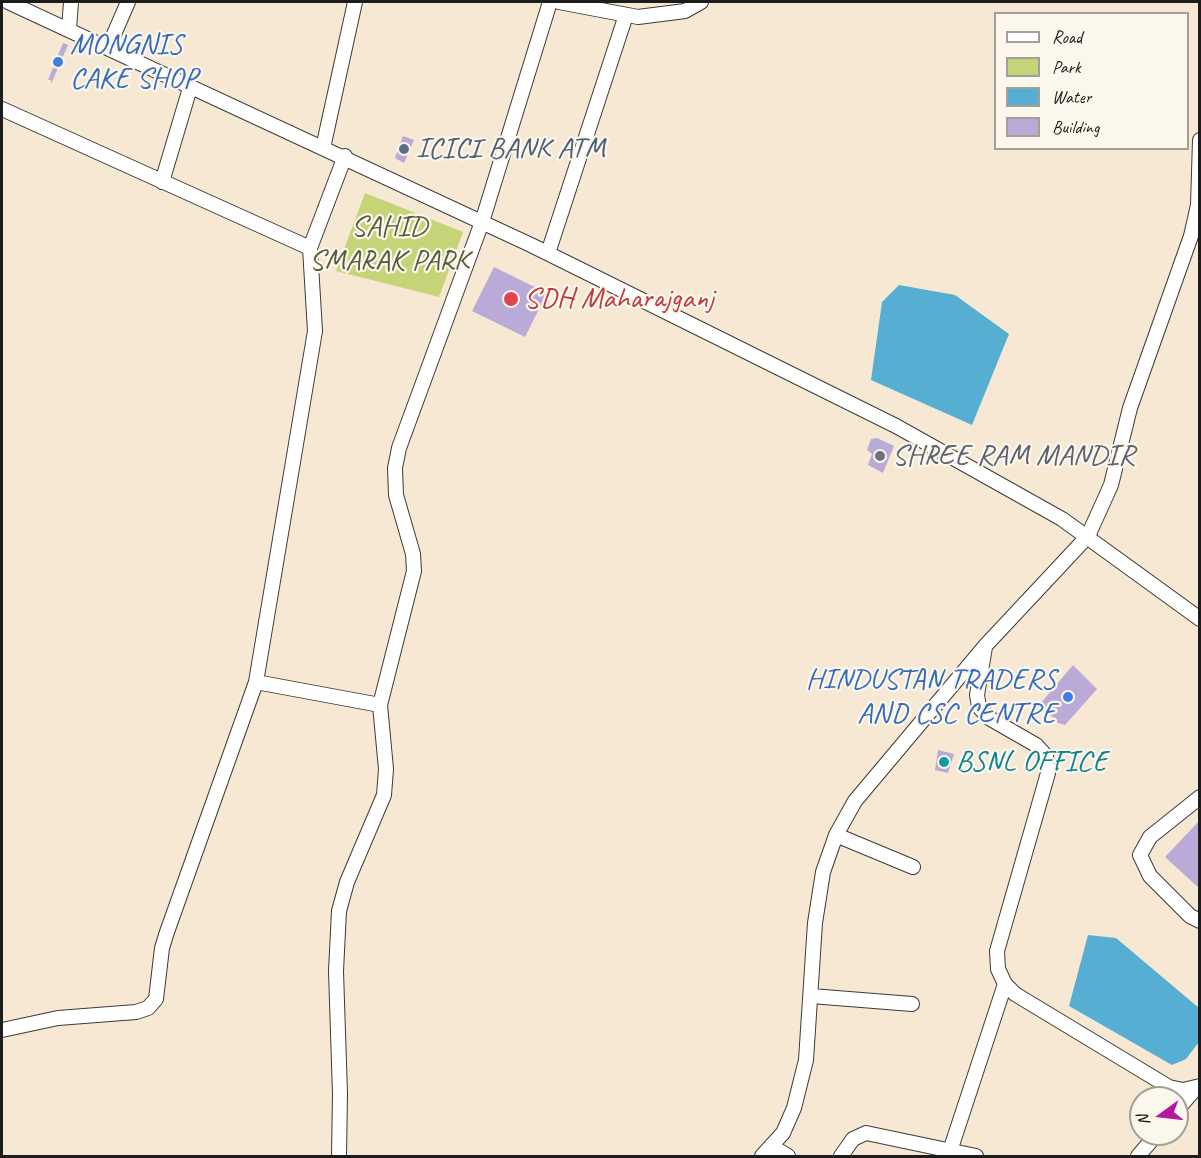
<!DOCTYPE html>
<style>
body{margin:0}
#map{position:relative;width:1201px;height:1158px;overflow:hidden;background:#f6e8d3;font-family:Caveat,sans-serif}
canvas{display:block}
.frame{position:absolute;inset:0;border:3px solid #1c1c1c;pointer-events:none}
.legend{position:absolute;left:994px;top:12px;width:195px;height:138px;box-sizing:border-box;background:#fbf7ec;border:2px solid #a29f99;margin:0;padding:8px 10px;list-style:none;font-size:18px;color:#1c1c1c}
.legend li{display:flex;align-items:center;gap:12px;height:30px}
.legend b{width:30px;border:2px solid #a29f99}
.north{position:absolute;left:1129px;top:1086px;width:60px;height:60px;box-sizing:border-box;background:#fbf7ec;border:2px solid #a29f99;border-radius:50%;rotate:255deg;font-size:16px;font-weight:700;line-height:24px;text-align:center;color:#1c1c1c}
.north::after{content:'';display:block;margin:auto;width:21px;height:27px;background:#b5179e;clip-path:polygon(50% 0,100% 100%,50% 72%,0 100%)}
</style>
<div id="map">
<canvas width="1201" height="1158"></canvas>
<div class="frame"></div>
<ul class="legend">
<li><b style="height:8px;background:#fff"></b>Road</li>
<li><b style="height:16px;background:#c5d476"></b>Park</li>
<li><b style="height:16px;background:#56afd3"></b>Water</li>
<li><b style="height:16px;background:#baaad7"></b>Building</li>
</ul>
<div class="north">N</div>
</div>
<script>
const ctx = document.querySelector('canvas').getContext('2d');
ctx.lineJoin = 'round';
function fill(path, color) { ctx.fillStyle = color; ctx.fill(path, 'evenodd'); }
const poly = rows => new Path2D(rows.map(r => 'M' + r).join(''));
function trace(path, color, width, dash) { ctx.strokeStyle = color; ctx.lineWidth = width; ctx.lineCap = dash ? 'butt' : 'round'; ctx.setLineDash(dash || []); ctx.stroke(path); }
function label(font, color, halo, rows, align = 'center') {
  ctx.font = font + ' Caveat,sans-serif'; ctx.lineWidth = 4.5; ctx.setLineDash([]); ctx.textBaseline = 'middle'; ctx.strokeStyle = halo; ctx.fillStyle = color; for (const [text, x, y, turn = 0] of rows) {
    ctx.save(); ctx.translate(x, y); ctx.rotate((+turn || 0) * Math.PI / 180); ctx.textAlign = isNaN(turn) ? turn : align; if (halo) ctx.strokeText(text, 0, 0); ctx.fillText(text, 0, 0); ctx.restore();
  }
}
fill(poly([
 [365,193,463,232,439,297,336,271]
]), '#c5d476');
fill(poly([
 [899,285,955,295,1009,334,972,425,871,380,882,302],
 [1088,935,1116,938,1199,1008,1199,1042,1186,1059,1172,1065,1069,1006]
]), '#56afd3');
fill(poly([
 [63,43,68,45,51,84,51,80,48,80],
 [403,136,414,140,404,163,395,158],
 [494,267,547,293,525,337,472,311],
 [877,438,894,446,883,473,868,465,872,454,867,450,871,439],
 [1073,665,1097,689,1065,725,1058,723,1040,704],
 [938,750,954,754,948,773,935,770],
 [1200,820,1200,889,1165,857]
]), '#baaad7');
const minor = poly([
 [8,2,531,245,896,426,1062,519,1200,619],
 [559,2,638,17,685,11,701,2],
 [69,29,71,2],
 [108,48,128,2],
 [2,109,310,248],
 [323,148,355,2],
 [162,182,190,88],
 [548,253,626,15],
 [985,647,977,695,979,707,989,718,1036,745,1046,756,1048,773,997,951,998,969,1005,984,1015,994,1169,1087,1183,1090,1200,1086],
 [256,682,380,705],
 [1200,797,1150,837,1140,855,1150,876,1190,916,1200,921],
 [836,835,913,867],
 [811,996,912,1004],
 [2,1030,58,1018,136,1012,148,1008,156,999,162,948,167,932,256,682,315,331,310,248,345,156],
 [1177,1110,1196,1088],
 [773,1147,788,1156],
 [950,1151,1005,984],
 [339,1156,340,1094,336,971,339,911,347,882,384,795,386,769,380,705,414,571,413,554,396,495,395,468,399,448,482,222,550,2],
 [762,1156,783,1133,794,1108,806,1060,815,923,823,872,836,835,855,801,986,645,1088,536,1111,485,1130,408,1191,236,1198,205,1200,140],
 [841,1156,853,1139,866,1133,976,1156],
 [1138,1156,1157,1134]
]);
trace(minor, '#3d3b37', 16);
trace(minor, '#fff', 14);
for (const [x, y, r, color] of [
 [58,62,6,"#3f7fe0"],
 [404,149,6,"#5c6f8a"],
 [511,299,8,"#e0444e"],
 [880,456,6,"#6b7280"],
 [1068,697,6,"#3f7fe0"],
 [944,762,6,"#0f9aa8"]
]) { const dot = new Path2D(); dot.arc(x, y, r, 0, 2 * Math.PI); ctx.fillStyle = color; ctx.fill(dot); trace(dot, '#fbf7ec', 2); }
label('30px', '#366cbe', '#fbf7ec', [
 ["MONGNIS",70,45],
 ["CAKE SHOP",70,79],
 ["HINDUSTAN TRADERS",1056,680,"right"],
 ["AND CSC CENTRE",1056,714,"right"]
], 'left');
label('30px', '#4e5e75', '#fbf7ec', [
 ["ICICI BANK ATM",416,149]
], 'left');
label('30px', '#575c3c', '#fbf7ec', [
 ["SAHID",389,227],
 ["SMARAK PARK",389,261]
]);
label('30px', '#be3a42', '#fbf7ec', [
 ["SDH Maharajganj",524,299]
], 'left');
label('30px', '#5b616d', '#fbf7ec', [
 ["SHREE RAM MANDIR",892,456]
], 'left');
label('30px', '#0d838f', '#fbf7ec', [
 ["BSNL OFFICE",956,762]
], 'left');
</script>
